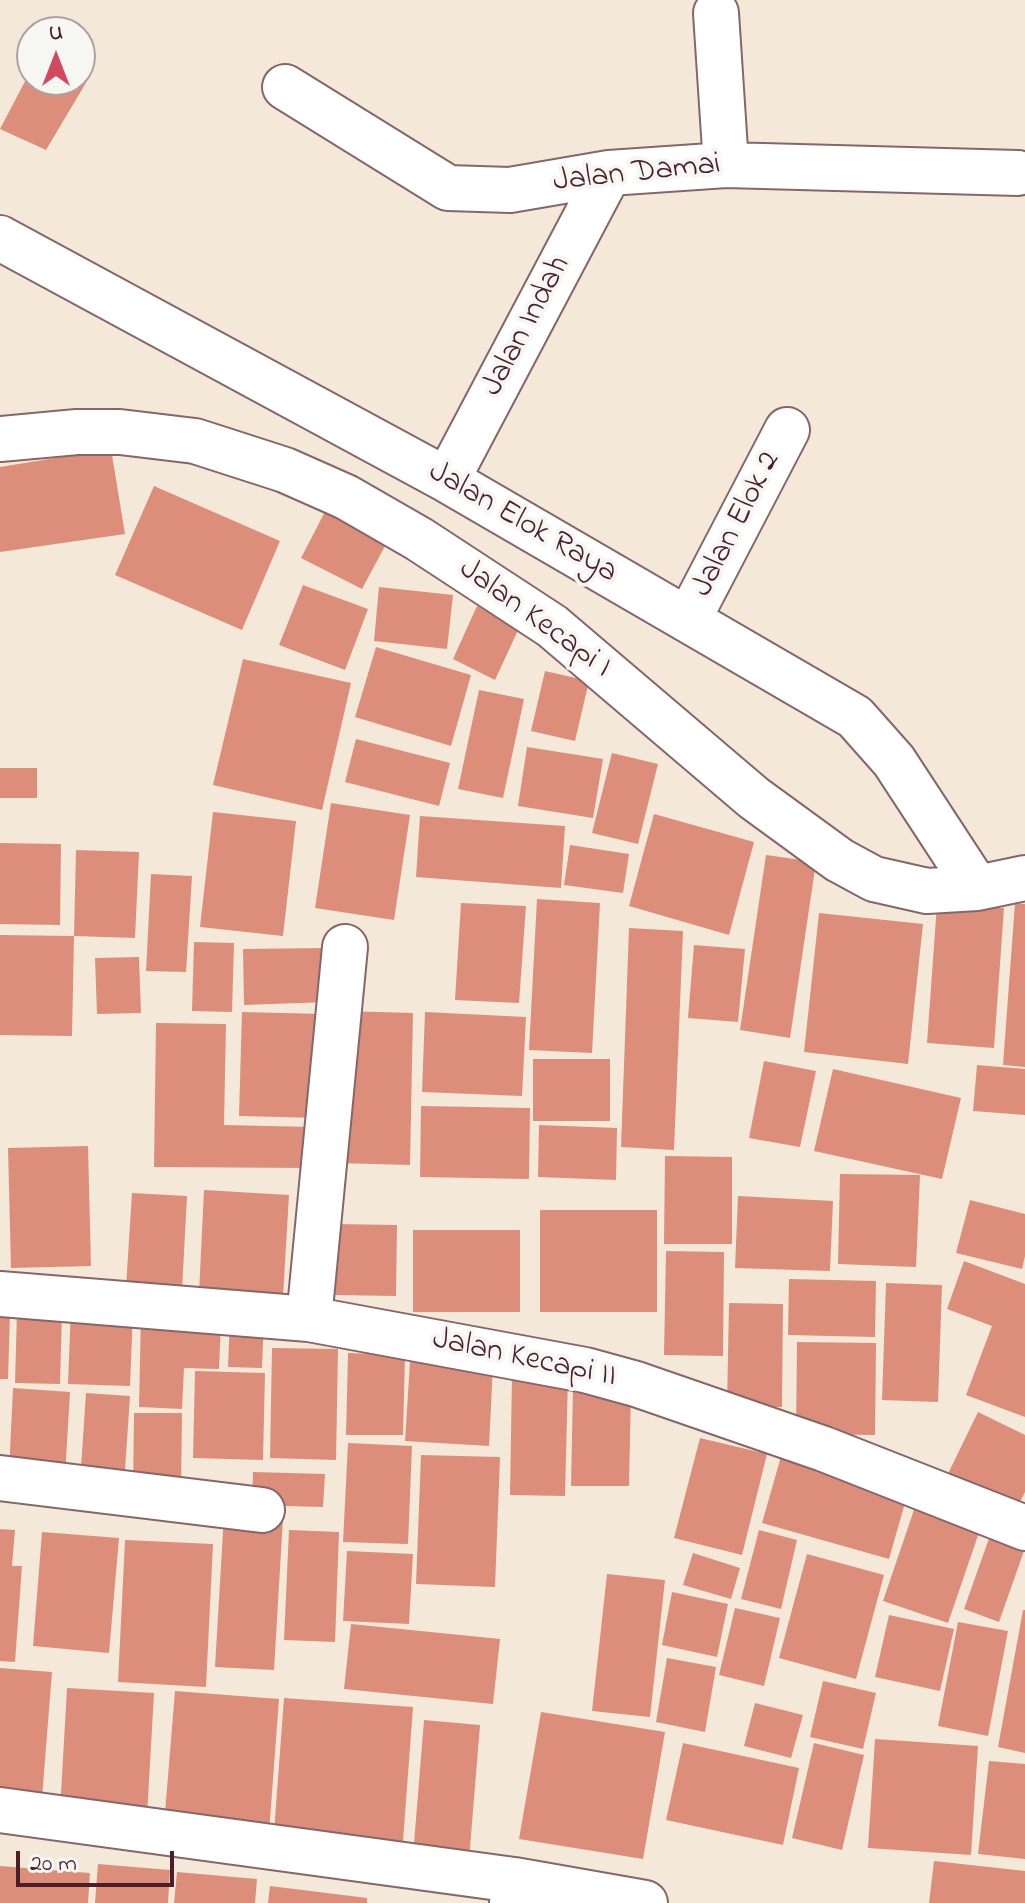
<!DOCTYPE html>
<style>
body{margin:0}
#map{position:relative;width:1025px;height:1903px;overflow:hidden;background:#f4e9d8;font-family:"Indie Flower",sans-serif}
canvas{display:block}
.north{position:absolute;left:16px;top:16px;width:80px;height:80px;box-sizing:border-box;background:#f6f6f2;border:2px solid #b1a0a2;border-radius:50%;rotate:0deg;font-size:22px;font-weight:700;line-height:32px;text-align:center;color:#4a1f2b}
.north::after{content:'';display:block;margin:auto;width:28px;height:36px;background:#d1495b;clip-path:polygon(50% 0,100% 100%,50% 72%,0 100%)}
.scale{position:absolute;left:16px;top:1851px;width:158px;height:36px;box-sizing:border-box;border:4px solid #4a1f2b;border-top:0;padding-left:10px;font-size:24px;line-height:28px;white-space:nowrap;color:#4a1f2b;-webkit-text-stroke:6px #f6f6f2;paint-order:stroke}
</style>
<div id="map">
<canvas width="1025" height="1903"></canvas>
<div class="north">U</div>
<div class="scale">20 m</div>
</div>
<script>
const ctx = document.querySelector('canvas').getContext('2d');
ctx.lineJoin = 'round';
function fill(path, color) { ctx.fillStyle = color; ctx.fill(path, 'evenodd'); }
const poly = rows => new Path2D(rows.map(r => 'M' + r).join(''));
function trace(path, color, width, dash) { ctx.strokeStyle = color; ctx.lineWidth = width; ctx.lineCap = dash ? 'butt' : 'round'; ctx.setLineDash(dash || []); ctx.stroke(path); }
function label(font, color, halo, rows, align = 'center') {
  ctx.font = font + ' "Indie Flower",sans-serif'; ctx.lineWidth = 8; ctx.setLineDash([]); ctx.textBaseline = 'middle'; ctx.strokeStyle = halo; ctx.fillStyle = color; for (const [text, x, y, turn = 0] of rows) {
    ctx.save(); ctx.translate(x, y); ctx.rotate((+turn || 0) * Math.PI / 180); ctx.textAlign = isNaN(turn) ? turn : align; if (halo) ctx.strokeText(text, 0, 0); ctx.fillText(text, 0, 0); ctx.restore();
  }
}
fill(poly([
 [32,68,32,80,80,80,80,71,90,76,46,150,0,129],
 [111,449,125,534,0,552,0,467],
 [154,486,280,541,242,630,115,575],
 [331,500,392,533,362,589,301,558],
 [303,585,368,609,345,670,279,645],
 [379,587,453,595,447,649,374,641],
 [477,606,520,626,495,680,453,659],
 [376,647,471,675,451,746,355,717],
 [243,659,351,683,322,810,213,785],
 [545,671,589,681,575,741,531,731],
 [479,690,524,699,503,798,458,789],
 [356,739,450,763,439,806,345,782],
 [527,747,603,759,593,818,518,806],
 [612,753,658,764,638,844,592,833],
 [0,768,37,768,37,798,0,798],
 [331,803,410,815,394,920,315,908],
 [213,812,296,821,283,936,200,927],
 [654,814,754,842,729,935,629,906],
 [420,816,565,826,561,888,416,877],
 [0,843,61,844,60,925,0,924],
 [570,845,629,854,623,893,564,885],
 [76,850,139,852,135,938,74,936],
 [766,855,816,862,790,1038,740,1030],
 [151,874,192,876,186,972,146,971],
 [537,899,600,903,592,1053,529,1050],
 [461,903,526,906,519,1003,455,1000],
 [1015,903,1025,904,1025,1067,1003,1065],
 [937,904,1004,908,994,1048,927,1043],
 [819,913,923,924,908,1064,804,1052],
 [629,928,683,931,674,1150,621,1147],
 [0,935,74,936,72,1036,0,1035],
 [194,942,234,943,232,1012,192,1011],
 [694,945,745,949,738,1022,688,1018],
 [325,948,327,1002,244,1005,243,949],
 [139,957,141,1013,97,1014,95,958],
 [342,1011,413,1013,410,1165,337,1163],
 [242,1012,322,1014,319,1118,239,1116],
 [425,1012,526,1017,522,1096,422,1092],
 [156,1023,226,1024,224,1125,313,1127,313,1168,154,1167],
 [533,1059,610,1059,610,1121,533,1121],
 [764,1061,816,1071,800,1147,749,1138],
 [977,1065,1025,1069,1025,1115,973,1111],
 [833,1069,961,1098,942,1179,814,1151],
 [421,1106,530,1108,529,1179,420,1177],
 [539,1125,617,1128,616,1180,538,1177],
 [88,1146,91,1266,11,1268,8,1148],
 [665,1156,732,1157,732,1244,664,1244],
 [840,1174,920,1175,916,1267,838,1264],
 [204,1190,289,1195,283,1297,199,1293],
 [132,1193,187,1196,182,1290,126,1287],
 [738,1196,833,1201,830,1271,735,1268],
 [970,1200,1025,1214,1025,1256,1022,1269,956,1253],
 [540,1210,657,1210,657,1312,540,1312],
 [335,1224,397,1225,396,1296,333,1295],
 [413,1230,520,1230,520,1312,413,1312],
 [666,1251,724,1252,723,1356,664,1355],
 [964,1261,1025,1284,1025,1417,966,1395,992,1326,947,1309],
 [789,1279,876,1281,875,1337,788,1335],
 [886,1283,942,1285,938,1402,882,1400],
 [729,1303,783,1304,782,1407,727,1406],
 [71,1308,133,1311,130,1386,68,1384],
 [0,1312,10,1312,8,1379,0,1379],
 [17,1312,62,1313,60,1384,15,1383],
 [141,1312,221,1323,219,1369,184,1368,182,1409,139,1407],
 [230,1319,264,1319,262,1368,228,1367],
 [797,1342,876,1343,875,1435,796,1434],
 [272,1348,338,1349,336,1460,270,1458],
 [348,1353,405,1355,403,1435,346,1435],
 [410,1362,493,1366,489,1446,405,1441],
 [195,1371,265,1373,263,1460,193,1458],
 [512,1375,568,1376,565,1496,510,1495],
 [13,1388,70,1392,65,1476,9,1472],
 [573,1389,631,1390,629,1486,571,1486],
 [86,1393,130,1396,124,1485,80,1482],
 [978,1412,1025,1435,1025,1492,1011,1520,942,1486],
 [134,1413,182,1413,181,1492,133,1492],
 [700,1438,767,1454,742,1555,674,1538],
 [348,1443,412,1446,408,1544,343,1542],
 [782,1453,909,1489,889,1559,762,1523],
 [421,1455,500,1457,495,1587,416,1584],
 [253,1472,325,1474,323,1507,252,1505],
 [919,1495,984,1518,948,1623,883,1601],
 [224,1515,283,1518,274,1670,215,1667],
 [0,1529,15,1530,12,1566,22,1566,15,1662,0,1661],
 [289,1530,339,1532,335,1642,284,1640],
 [759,1530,797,1540,781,1609,741,1599],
 [992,1530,1025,1548,999,1622,964,1609],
 [42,1532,119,1538,109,1653,33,1646],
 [125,1540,213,1544,206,1687,118,1682],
 [347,1551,413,1554,409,1624,343,1621],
 [693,1553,740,1568,731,1599,683,1585],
 [807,1554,884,1575,856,1679,779,1658],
 [607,1574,665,1580,650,1717,592,1711],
 [672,1592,728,1604,717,1657,662,1645],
 [735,1608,780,1618,764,1686,719,1675],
 [1023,1610,1025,1610,1025,1753,998,1747],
 [889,1615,954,1629,940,1691,875,1677],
 [958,1622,1008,1631,988,1736,938,1726],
 [351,1624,500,1639,493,1704,344,1689],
 [667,1658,716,1667,705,1732,656,1722],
 [0,1668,52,1672,42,1798,0,1795],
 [823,1681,876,1693,863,1749,810,1737],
 [67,1688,154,1693,147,1816,60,1811],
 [175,1691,279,1699,269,1833,164,1825],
 [284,1698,413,1707,403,1841,274,1832],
 [755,1703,803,1715,791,1758,744,1746],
 [541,1712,665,1732,643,1859,519,1839],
 [424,1720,480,1725,469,1860,413,1856],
 [875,1739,978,1746,971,1855,868,1848],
 [683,1743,799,1768,783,1845,666,1820],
 [814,1743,864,1755,842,1850,792,1838],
 [989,1761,1025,1764,1025,1859,978,1854],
 [934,1861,1025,1871,1025,1903,929,1903],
 [98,1864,170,1870,168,1903,95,1903],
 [0,1866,90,1873,88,1903,0,1903],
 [177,1872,257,1879,255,1903,174,1903],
 [270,1886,367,1898,367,1903,268,1903]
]), '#dd8e7a');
const minor = poly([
 [716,13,726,165],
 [285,87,448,188,510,190,609,173,726,165,1018,173],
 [0,238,447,480,855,717,894,761,977,888],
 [0,439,77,432,120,432,195,441,285,470,346,497,419,539,552,626,754,798,839,860,874,879,927,891,977,888,1025,878],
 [447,480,609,173],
 [688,620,787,430],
 [0,1294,309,1319,585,1370,636,1384,824,1449,1025,1528],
 [309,1319,345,947],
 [0,1478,262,1510],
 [0,1810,514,1880,512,1903],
 [514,1880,645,1903]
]);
trace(minor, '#866668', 48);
trace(minor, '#fff', 44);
label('32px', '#4a1f2b', '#f6f6f2', [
 ["Jalan Damai",637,175,-6],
 ["Jalan Indah",528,327,-62],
 ["Jalan Elok Raya",522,524,30],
 ["Jalan Elok 2",738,525,-63],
 ["Jalan Kecapi I",534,620,36],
 ["Jalan Kecapi II",524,1360,12]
]);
</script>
